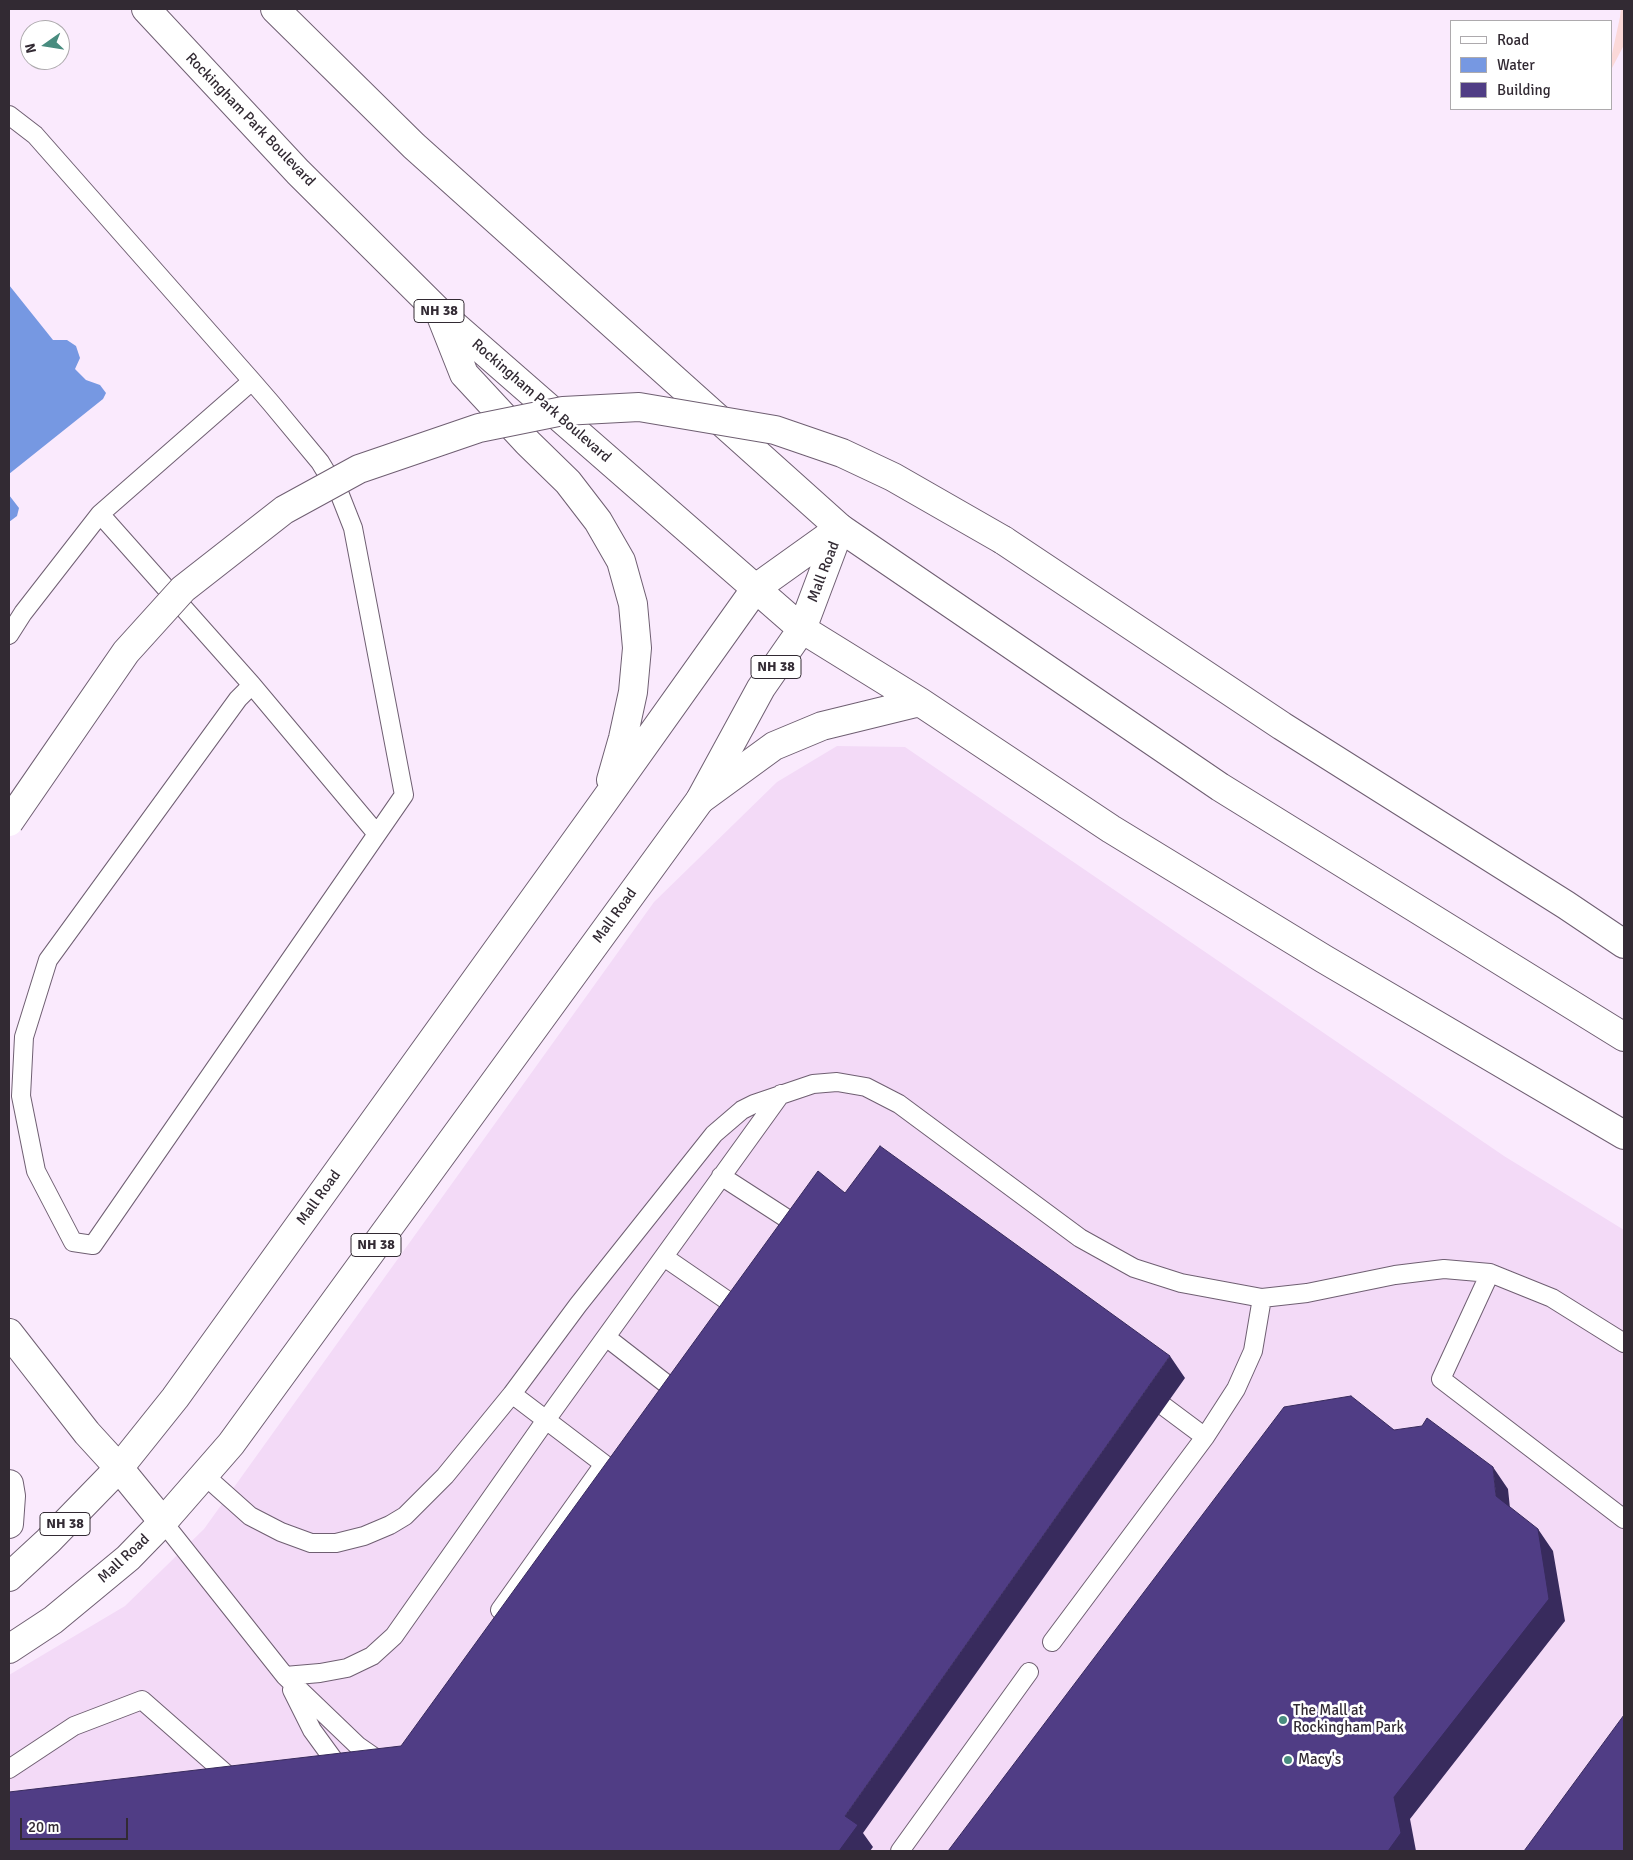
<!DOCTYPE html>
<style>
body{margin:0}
#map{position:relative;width:1633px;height:1860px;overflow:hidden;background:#faeafd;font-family:Signika,sans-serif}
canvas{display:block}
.frame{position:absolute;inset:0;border:10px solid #322a33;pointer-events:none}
.legend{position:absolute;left:1450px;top:20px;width:162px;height:90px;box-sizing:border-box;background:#fff;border:1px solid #adaaad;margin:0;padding:6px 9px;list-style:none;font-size:15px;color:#322a33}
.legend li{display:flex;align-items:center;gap:10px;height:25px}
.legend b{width:25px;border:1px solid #adaaad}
.north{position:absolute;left:20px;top:20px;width:50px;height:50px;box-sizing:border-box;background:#fff;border:1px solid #adaaad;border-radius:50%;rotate:257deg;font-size:14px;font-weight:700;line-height:20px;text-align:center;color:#322a33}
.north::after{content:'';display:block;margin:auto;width:18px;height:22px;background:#488c7f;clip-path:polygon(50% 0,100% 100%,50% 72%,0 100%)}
.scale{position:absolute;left:20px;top:1818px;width:108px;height:22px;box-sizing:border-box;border:2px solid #322a33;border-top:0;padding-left:6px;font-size:15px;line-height:18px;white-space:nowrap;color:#322a33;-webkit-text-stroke:4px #fff;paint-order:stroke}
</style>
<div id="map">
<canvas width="1633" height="1860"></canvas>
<div class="frame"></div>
<ul class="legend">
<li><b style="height:6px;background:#fff"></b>Road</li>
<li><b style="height:14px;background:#7698e2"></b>Water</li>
<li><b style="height:14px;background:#503d85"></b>Building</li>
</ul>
<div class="north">N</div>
<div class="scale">20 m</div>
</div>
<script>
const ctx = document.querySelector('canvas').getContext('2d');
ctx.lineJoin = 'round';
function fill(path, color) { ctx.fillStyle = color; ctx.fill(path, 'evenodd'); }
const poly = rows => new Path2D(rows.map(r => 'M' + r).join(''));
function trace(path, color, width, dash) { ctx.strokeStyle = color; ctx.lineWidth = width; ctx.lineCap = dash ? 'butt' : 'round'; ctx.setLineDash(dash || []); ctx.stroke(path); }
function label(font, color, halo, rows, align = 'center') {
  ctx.font = font + ' Signika,sans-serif'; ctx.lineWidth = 5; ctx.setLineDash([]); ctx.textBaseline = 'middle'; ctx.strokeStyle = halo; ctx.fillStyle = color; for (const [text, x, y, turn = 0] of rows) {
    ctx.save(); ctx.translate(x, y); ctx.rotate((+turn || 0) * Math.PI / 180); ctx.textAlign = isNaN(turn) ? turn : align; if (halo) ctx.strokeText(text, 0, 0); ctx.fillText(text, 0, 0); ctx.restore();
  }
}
fill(poly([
 [837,746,905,747,1504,1156,1624,1230,1624,1851,9,1851,9,1675,125,1606,204,1529,654,902,777,782]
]), '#f3daf7');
fill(poly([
 [1621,9,1624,9,1624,45,1612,68,1612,54,1620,17]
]), '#fbd8d8');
fill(poly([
 [9,285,53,340,67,340,76,346,80,358,75,369,86,380,100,385,106,393,103,399,9,474],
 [9,495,19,508,17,516,9,522]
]), '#7698e2');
const service = poly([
 [9,115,35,135,252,381,271,403,320,462,340,495,353,528,404,795,93,1245,73,1242,36,1171,21,1096,24,1037,48,960,238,699,252,685,100,514,252,381],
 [9,635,23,613,100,514],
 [252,685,377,834],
 [721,1176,803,1229],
 [664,1257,744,1312],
 [1490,1273,1441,1379,1624,1519],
 [606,1337,682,1396],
 [1146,1393,1205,1437],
 [512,1394,578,1305,714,1134,742,1110,754,1104,813,1084,837,1082,866,1087,899,1104,1080,1238,1134,1268,1181,1283,1262,1298,1307,1293,1395,1275,1444,1269,1490,1273,1552,1298,1624,1343],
 [204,1475,250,1516,281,1532,311,1543,336,1543,364,1536,390,1525,405,1516,445,1476,512,1394,604,1464,621,1480],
 [163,1522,285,1676,358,1746,384,1764],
 [500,1610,604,1464],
 [1052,1642,1205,1437,1236,1389,1253,1351,1262,1298],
 [285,1676,320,1673,347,1668,372,1656,394,1636,546,1420,781,1094],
 [292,1690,312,1730,344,1774],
 [9,1769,74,1726,142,1700,233,1780,233,1785],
 [900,1851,1029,1672]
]);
const primary = poly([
 [146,9,298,172,439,312,802,629],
 [275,9,414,146,840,528],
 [441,316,464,374,528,443,568,482,598,521,621,561,633,604,637,648,633,692,623,738,611,780],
 [9,1577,48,1541,119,1468,175,1398,603,803,756,588,840,528],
 [9,1649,53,1620,128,1558,163,1522,231,1444,700,800,761,688,802,629,840,528]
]);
const motorway = poly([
 [840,528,1220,787,1624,1037],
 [1003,540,1282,726,1566,905,1624,944],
 [802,629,920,702,1111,829,1324,959,1624,1135],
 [700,800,774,746,822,726,920,702],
 [9,1333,87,1433,119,1468,163,1522],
 [9,1484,11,1496,9,1524]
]);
trace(service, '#6f5f72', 20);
trace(primary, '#6f5f72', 30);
trace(motorway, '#6f5f72', 30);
trace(service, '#fff', 18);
trace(primary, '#fff', 28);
trace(motorway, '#fff', 28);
const motorwayBridge = poly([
 [9,822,126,652,183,589,284,510,359,469,479,428,563,411,639,407,775,430,842,453,893,477,1003,540]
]);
trace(motorwayBridge, '#6f5f72', 30, []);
trace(motorwayBridge, '#fff', 28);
fill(poly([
 [1170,1356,1185,1378,863,1833,873,1847,870,1851,839,1851,845,1816],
 [1493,1467,1508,1489,1511,1518,1496,1496],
 [1538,1529,1553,1551,1565,1621,1410,1819,1416,1851,1388,1851,1394,1797]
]), '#382b5d');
const building = poly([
 [880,1146,1170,1356,845,1816,858,1825,839,1851,9,1851,9,1792,401,1746,818,1171,845,1193,880,1146],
 [1351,1396,1394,1430,1422,1426,1427,1418,1493,1467,1496,1496,1538,1529,1549,1599,1394,1797,1401,1833,1388,1851,948,1851,1284,1407,1351,1396],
 [1624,1715,1624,1851,1524,1851,1624,1715]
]);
fill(building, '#503d85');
trace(building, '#382b5d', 1);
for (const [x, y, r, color] of [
 [1283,1720,5,"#488c7f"],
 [1288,1760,5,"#488c7f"]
]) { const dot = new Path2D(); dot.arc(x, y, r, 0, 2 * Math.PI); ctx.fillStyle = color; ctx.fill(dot); trace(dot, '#fff', 2); }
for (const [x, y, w] of [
 [439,311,50],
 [776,667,50],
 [376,1245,50],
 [65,1524,50]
]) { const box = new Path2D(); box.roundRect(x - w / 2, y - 11.5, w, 23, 4); ctx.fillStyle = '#fff'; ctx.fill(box); trace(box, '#322a33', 1); }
label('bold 14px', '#322a33', null, [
 ["NH 38",439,311],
 ["NH 38",776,667],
 ["NH 38",376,1245],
 ["NH 38",65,1524]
]);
label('15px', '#322a33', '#fff', [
 ["Rockingham Park Boulevard",250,120,46],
 ["Rockingham Park Boulevard",541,401,41],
 ["Mall Road",824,572,-69],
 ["Mall Road",615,916,-54],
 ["Mall Road",319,1198,-54],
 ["Mall Road",124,1559,-43]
]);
label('15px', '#322a33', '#fff', [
 ["The Mall at",1293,1711],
 ["Rockingham Park",1293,1728],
 ["Macy's",1298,1760]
], 'left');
</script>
